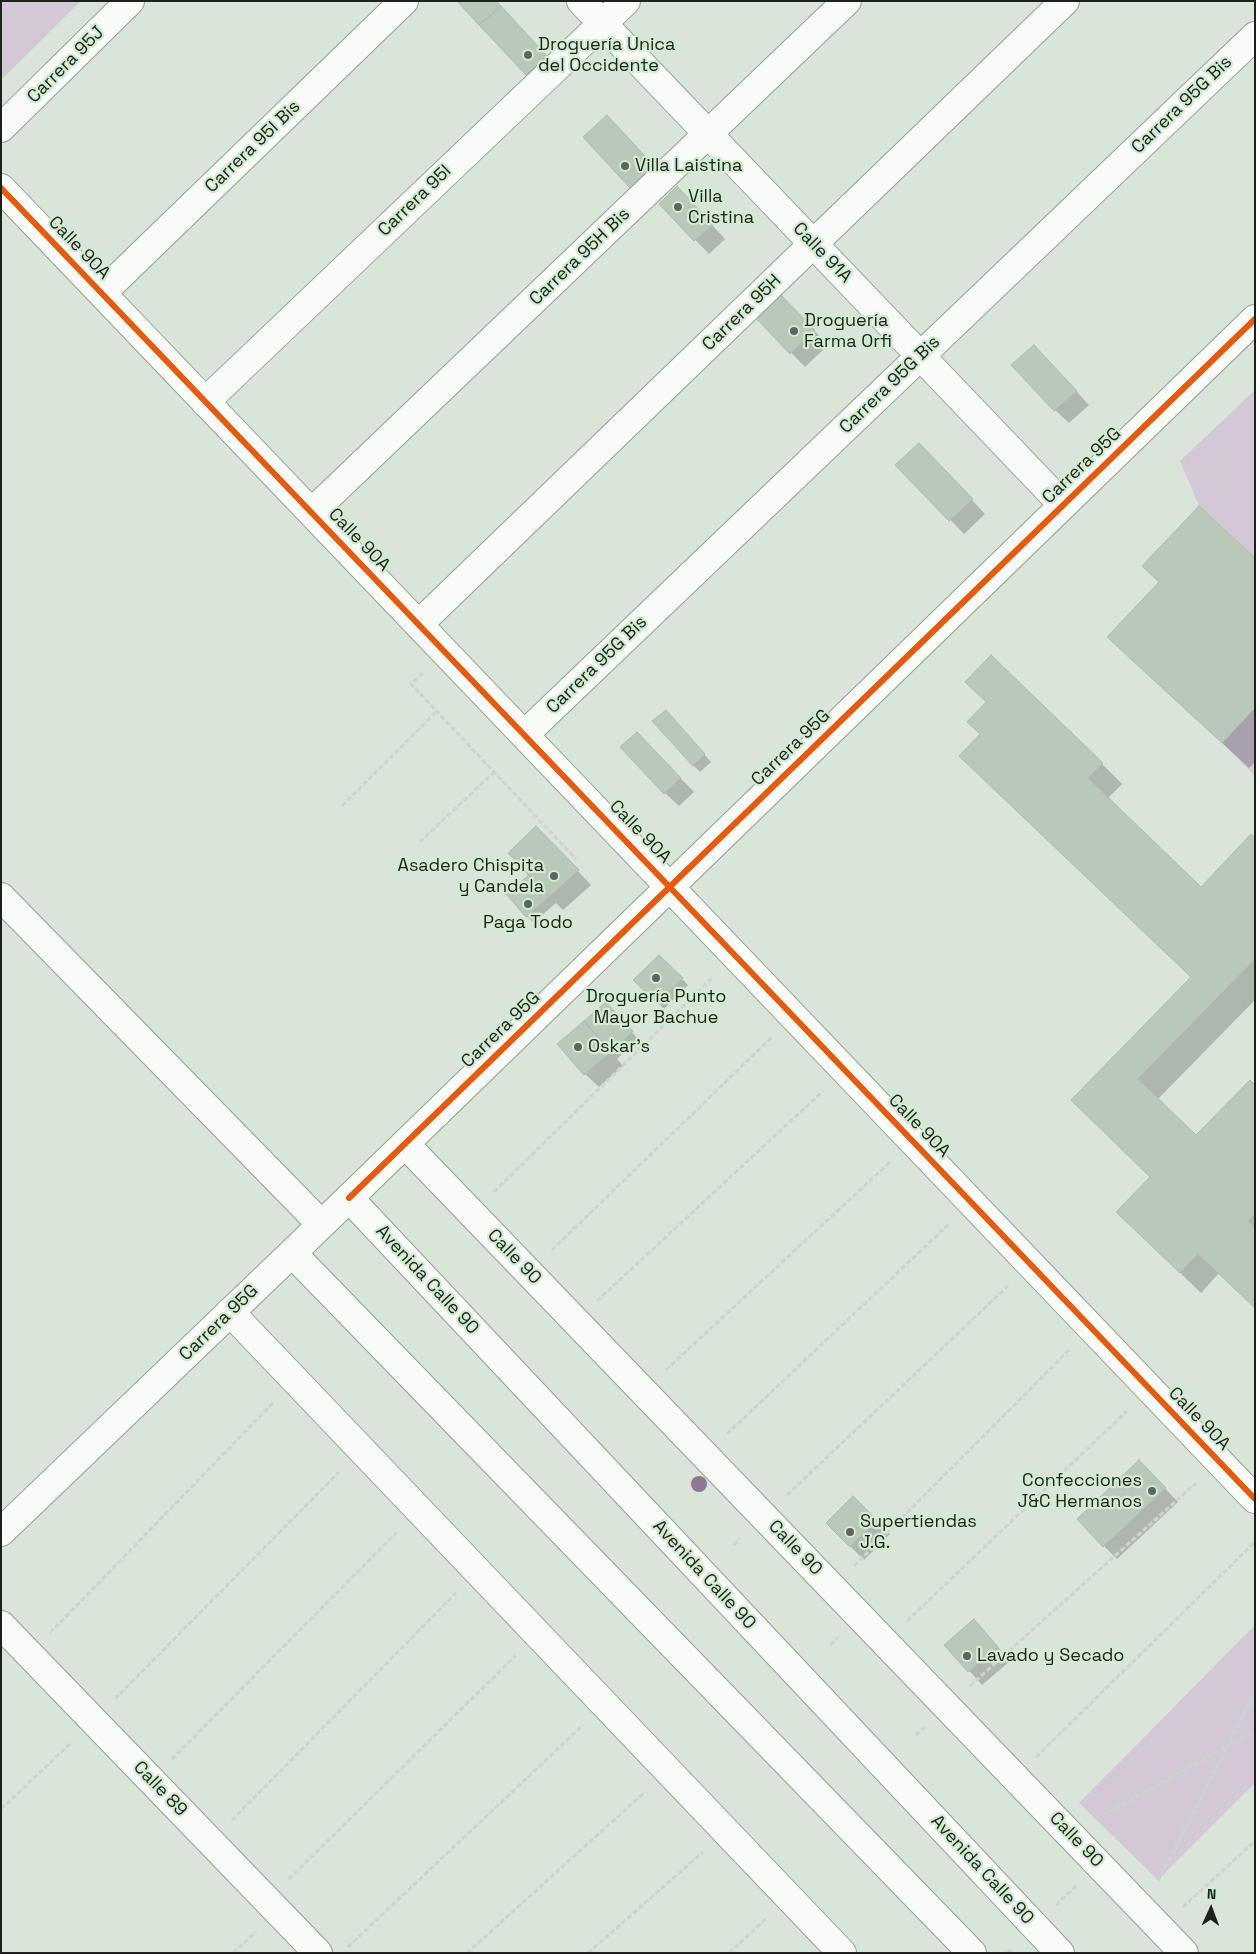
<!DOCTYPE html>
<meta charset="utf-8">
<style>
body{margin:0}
#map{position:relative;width:1256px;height:1954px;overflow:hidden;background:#d9e5d9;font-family:"Space Grotesk",sans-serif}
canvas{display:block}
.frame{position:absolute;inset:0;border:2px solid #1a221a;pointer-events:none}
.north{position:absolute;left:1186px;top:1884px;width:50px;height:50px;-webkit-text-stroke:4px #d4ead4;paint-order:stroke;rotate:2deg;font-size:14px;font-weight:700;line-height:20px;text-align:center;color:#1a221a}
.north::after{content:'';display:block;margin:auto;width:18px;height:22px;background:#1a221a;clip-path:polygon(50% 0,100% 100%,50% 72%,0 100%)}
</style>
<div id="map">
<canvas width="1256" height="1954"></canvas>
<div class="frame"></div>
<div class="north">N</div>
</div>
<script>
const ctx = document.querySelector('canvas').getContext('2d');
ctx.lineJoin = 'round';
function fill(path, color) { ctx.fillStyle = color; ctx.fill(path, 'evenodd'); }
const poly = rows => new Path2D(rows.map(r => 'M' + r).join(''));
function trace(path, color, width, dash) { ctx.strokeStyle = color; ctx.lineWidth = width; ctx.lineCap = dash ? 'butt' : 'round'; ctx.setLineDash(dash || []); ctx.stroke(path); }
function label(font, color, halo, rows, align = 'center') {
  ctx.font = font + ' "Space Grotesk",sans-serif'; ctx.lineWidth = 4.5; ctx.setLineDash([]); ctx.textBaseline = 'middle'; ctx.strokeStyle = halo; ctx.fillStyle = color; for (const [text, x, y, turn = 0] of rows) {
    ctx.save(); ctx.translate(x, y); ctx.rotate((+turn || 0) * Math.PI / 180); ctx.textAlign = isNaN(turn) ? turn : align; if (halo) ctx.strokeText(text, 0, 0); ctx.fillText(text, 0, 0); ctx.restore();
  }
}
fill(poly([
 [1,1,81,1,1,80],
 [1255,390,1255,558,1199,506,1180,461],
 [1255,708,1255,776,1222,743],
 [1255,1625,1255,1783,1158,1880,1079,1803]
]), '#d3c9d6');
fill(poly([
 [459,1,495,1,560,70,541,88],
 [621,130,667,180,644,200,631,187],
 [691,202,725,239,709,254,661,204],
 [794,309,828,345,805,367,757,317],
 [1047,360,1089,405,1069,423,1055,410],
 [933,458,985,514,964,534,897,465],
 [1255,560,1255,762,1249,768,1109,637],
 [672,718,711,762,700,772,693,765],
 [650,747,694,792,679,806,665,793],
 [961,756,1102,764,1122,784,1107,799,1201,888,1255,839,1255,1000,1157,1100,1196,1137,1255,1086,1255,1307,1219,1273,1201,1293,1138,1232,1152,1177,1093,1121,1192,978],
 [550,841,591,885,563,910,556,903,533,923,508,895,530,875],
 [659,956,688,985,664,1009,635,980],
 [612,1010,638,1039,617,1059,623,1066,599,1087,585,1074],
 [1153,1476,1178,1502,1117,1559,1104,1546],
 [853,1498,890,1534,864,1560,827,1523],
 [987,1634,1010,1661,982,1685,946,1645]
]), '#0003');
const building = poly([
 [457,1,496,1,501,6,479,25,457,1],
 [501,6,547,56,526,75,479,25,501,6],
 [607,115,654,166,630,188,583,137,607,115],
 [677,186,713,225,694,241,659,204,677,186],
 [780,294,815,330,790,354,755,317,780,294],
 [1034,345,1077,391,1054,411,1011,365,1034,345],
 [919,443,973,499,949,521,895,465,919,443],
 [1199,506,1255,558,1255,708,1222,743,1107,637,1159,582,1142,566,1199,506],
 [991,655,1103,763,1088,778,1201,887,1251,834,1255,837,1255,959,1138,1079,1196,1135,1250,1080,1255,1085,1255,1214,1248,1221,1255,1227,1255,1308,1198,1254,1180,1273,1116,1212,1150,1177,1071,1100,1191,977,959,756,980,734,967,722,986,702,965,682,991,655],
 [666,710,705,754,693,766,652,721,666,710],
 [637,732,681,778,664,794,620,747,637,732],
 [536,826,579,870,549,897,508,853,536,826],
 [529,875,549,897,526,917,506,894,529,875],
 [659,955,683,978,657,1003,633,980,659,955],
 [606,1002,633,1031,611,1052,584,1021,606,1002],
 [584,1021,611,1052,584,1075,557,1044,584,1021],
 [1139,1460,1166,1488,1103,1547,1077,1519,1139,1460],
 [853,1496,877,1520,850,1547,826,1523,853,1496],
 [974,1619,998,1647,968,1672,944,1645,974,1619]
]);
fill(building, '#bac8ba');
trace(building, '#b0b9b0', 1);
const minor = poly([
 [581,1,1063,505],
 [1,128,130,1],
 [1,188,1255,1499],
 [102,293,404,1],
 [205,402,626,1],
 [312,512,847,1],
 [419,624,1065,1],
 [525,734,1255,36],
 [1,897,321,1224],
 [405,1144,1184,1953],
 [349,1198,1255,319],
 [230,1312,842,1953],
 [1,1532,292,1253],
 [1,1625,318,1953]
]);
const major = poly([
 [972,1953,292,1253,349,1198,1060,1953]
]);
trace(minor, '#959f95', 30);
trace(major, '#959f95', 30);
trace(poly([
 [423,673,411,684,576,859],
 [342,806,436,712],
 [420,842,493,773],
 [494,1192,713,977],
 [552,1250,772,1037],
 [597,1301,823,1091],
 [666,1370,890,1162],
 [727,1434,950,1223],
 [787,1495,1008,1286],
 [734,1545,740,1538],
 [854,1566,1070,1349],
 [907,1621,1127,1411],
 [50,1633,274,1402],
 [830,1645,838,1637],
 [970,1686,1196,1483],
 [115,1699,339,1472],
 [916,1735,925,1727],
 [1036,1757,1255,1542],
 [172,1759,397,1532],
 [1,1809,72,1742],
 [1096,1819,1255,1731],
 [232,1820,456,1593],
 [289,1879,516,1655],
 [1158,1881,1255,1693],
 [1056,1905,1077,1885],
 [1183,1907,1255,1841],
 [348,1947,583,1725],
 [233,1953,256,1932],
 [467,1953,645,1792],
 [588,1953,703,1852],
 [729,1953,767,1918],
 [1007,1953,1012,1948]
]), '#cfd2cf', 3, [5, 2.5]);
trace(minor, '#f9fbf9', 28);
trace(major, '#f9fbf9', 28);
trace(poly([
 [1,188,1255,1499],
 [349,1198,1255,319]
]), '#e8590c', 6);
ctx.fillStyle = '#907895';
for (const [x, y] of [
 [699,1484]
]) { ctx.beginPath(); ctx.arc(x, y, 8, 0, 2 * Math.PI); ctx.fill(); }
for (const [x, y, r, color] of [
 [528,55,5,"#5d665d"],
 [625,166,5,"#5d665d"],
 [678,207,5,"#5d665d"],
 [794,331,5,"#5d665d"],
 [554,876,5,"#5d665d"],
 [528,904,5,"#5d665d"],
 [656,978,5,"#5d665d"],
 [578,1047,5,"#5d665d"],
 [1152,1491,5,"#5d665d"],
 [850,1532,5,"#5d665d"],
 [967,1656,5,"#5d665d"]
]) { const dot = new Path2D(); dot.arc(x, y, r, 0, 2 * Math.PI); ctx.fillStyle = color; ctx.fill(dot); trace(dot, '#d4ead4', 2); }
label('18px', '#1a221a', '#d4ead4', [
 ["Droguería Unica",538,45],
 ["del Occidente",538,66],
 ["Villa Laistina",635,166],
 ["Villa",688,197],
 ["Cristina",688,218],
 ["Droguería",804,321],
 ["Farma Orfi",804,342],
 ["Asadero Chispita",544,866,"right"],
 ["y Candela",544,887,"right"],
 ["Paga Todo",528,923,"center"],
 ["Droguería Punto",656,997,"center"],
 ["Mayor Bachue",656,1018,"center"],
 ["Oskar's",588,1047],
 ["Confecciones",1142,1481,"right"],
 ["J&C Hermanos",1142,1502,"right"],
 ["Supertiendas",860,1522],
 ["J.G.",860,1543],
 ["Lavado y Secado",977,1656]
], 'left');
label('18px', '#1a221a', '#d4ead4', [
 ["Carrera 95J",66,65,-45],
 ["Carrera 95G Bis",1182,105,-44],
 ["Carrera 95I Bis",253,147,-44],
 ["Carrera 95I",415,201,-44],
 ["Calle 90A",79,248,46],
 ["Calle 91A",822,253,46],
 ["Carrera 95H Bis",580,257,-44],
 ["Carrera 95H",742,313,-44],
 ["Carrera 95G Bis",890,385,-44],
 ["Carrera 95G",1082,466,-44],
 ["Calle 90A",359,540,46],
 ["Carrera 95G Bis",597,665,-44],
 ["Carrera 95G",791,748,-44],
 ["Calle 90A",640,832,46],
 ["Carrera 95G",501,1030,-44],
 ["Calle 90A",919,1126,46],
 ["Calle 90",514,1257,46],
 ["Avenida Calle 90",427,1280,47],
 ["Carrera 95G",219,1323,-44],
 ["Calle 90A",1199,1419,46],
 ["Calle 90",795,1548,46],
 ["Avenida Calle 90",704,1575,47],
 ["Calle 89",160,1789,46],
 ["Calle 90",1076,1840,46],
 ["Avenida Calle 90",982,1870,47]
]);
</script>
